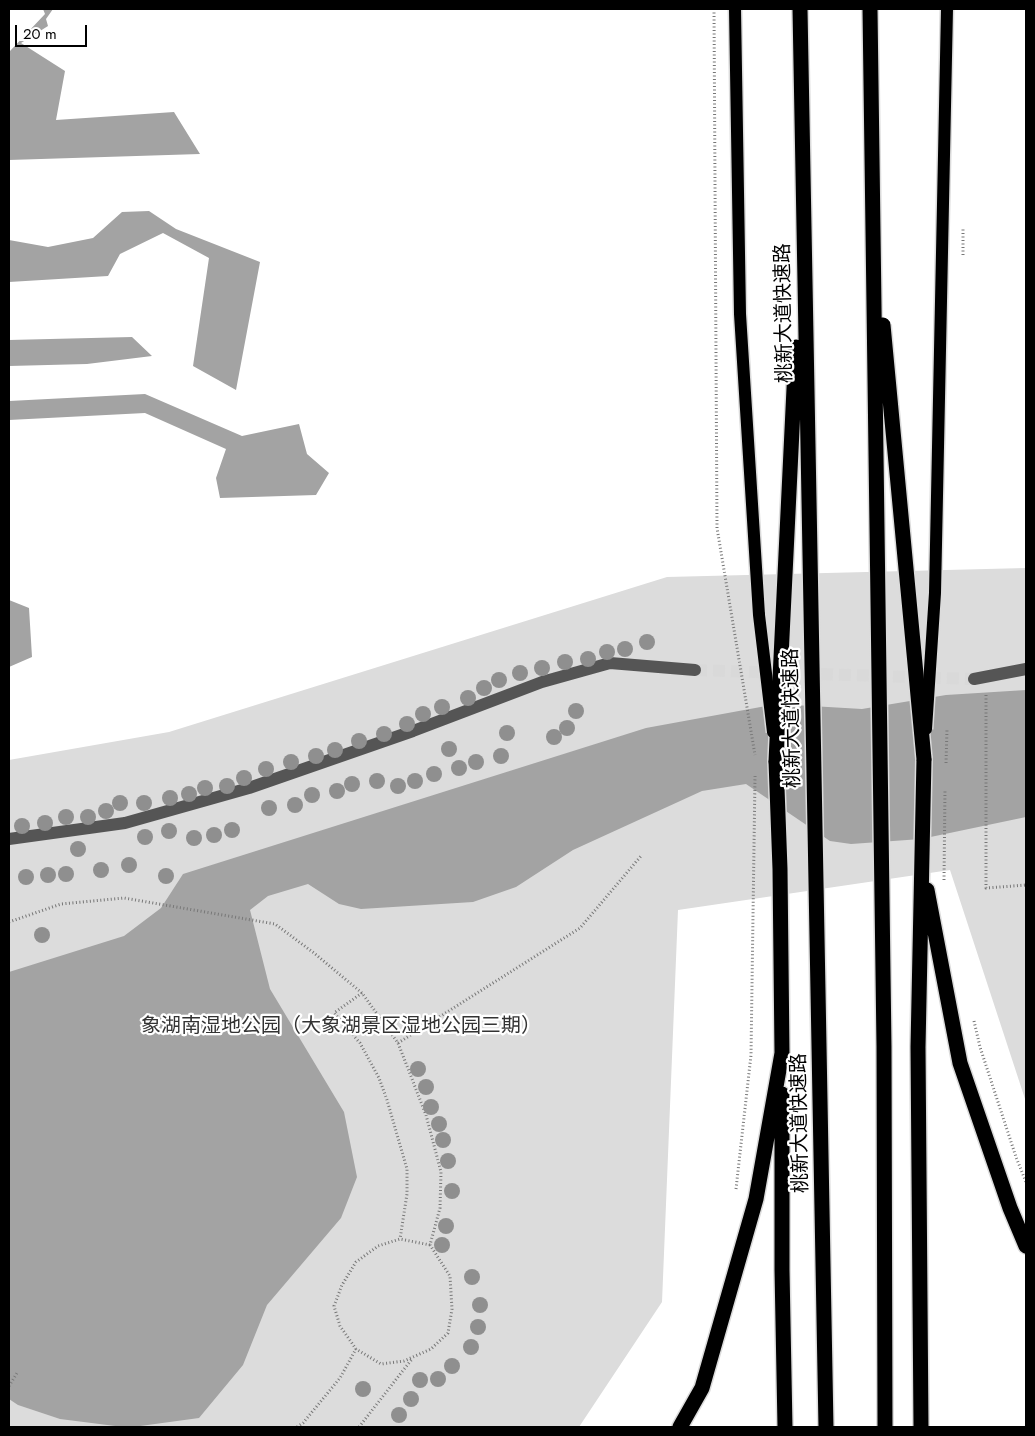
<!DOCTYPE html>
<meta charset="utf-8">
<style>
body{margin:0}
#map{position:relative;width:1035px;height:1436px;overflow:hidden;background:#fff;font-family:Jost,sans-serif}
canvas{display:block}
.frame{position:absolute;inset:0;border:10px solid #000;pointer-events:none}
.scale{position:absolute;left:15px;top:25px;width:72px;height:22px;box-sizing:border-box;border:2px solid #000;border-top:0;padding-left:6px;font-size:15px;line-height:18px;white-space:nowrap;color:#000;-webkit-text-stroke:4px #fff;paint-order:stroke}
</style>
<div id="map">
<canvas width="1035" height="1436"></canvas>
<div class="frame"></div>
<div class="scale">20 m</div>
</div>
<script>
const ctx = document.querySelector('canvas').getContext('2d');
ctx.lineJoin = 'round';
function fill(path, color) { ctx.fillStyle = color; ctx.fill(path, 'evenodd'); }
const poly = rows => new Path2D(rows.map(r => 'M' + r).join(''));
function trace(path, color, width, dash) { ctx.strokeStyle = color; ctx.lineWidth = width; ctx.lineCap = dash ? 'butt' : 'round'; ctx.setLineDash(dash || []); ctx.stroke(path); }
function label(font, color, halo, rows, align = 'center') {
  ctx.font = font + ' Jost,"Noto Sans SC",sans-serif'; ctx.lineWidth = 4.5; ctx.setLineDash([]); ctx.textBaseline = 'middle'; ctx.strokeStyle = halo; ctx.fillStyle = color; for (const [text, x, y, turn = 0] of rows) {
    ctx.save(); ctx.translate(x, y); ctx.rotate((+turn || 0) * Math.PI / 180); ctx.textAlign = isNaN(turn) ? turn : align; if (halo) ctx.strokeText(text, 0, 0); ctx.fillText(text, 0, 0); ctx.restore();
  }
}
fill(poly([
 [1026,568,1026,1102,950,870,678,910,662,1302,579,1427,9,1427,9,760,169,732,667,577]
]), '#dcdcdc');
fill(poly([
 [43,9,53,9,46,19,48,26,21,43,65,71,56,120,174,112,200,154,9,160,9,51,10,51,45,14],
 [149,211,176,229,260,262,236,390,193,366,209,258,163,233,120,254,108,276,9,282,9,240,48,247,93,238,122,212],
 [132,337,152,356,87,364,9,366,9,340],
 [145,394,242,436,299,424,307,454,329,473,316,495,220,498,216,478,226,449,145,413,9,420,9,401],
 [9,600,29,608,32,657,9,667],
 [1026,690,1026,817,921,839,851,844,830,841,746,784,702,791,573,850,516,887,473,902,361,909,339,904,308,884,268,896,250,910,270,989,344,1112,357,1177,341,1218,267,1305,243,1365,199,1418,133,1427,123,1427,60,1419,18,1405,9,1399,9,972,124,936,161,908,183,874,646,728,777,704,862,709,946,695]
]), '#a3a3a3');
trace(poly([
 [695,670,974,679]
]), '#d9d9d9', 12, [12, 6]);
const major = poly([
 [735,9,740,314,759,615],
 [935,593,947,9]
]);
const highway = poly([
 [927,890,960,1063,1010,1208,1026,1246],
 [782,1094,782,1270,785,1427],
 [680,1427,702,1388,756,1199,782,1053,780,869,776,761],
 [921,1427,918,1047,924,759]
]);
trace(major, '#dbdbdb', 15);
trace(highway, '#dbdbdb', 18);
trace(poly([
 [714,9,717,528,755,755],
 [963,255,963,229],
 [986,695,986,888,1026,885],
 [946,763,947,729],
 [944,880,945,789],
 [9,922,61,904,124,898,275,924,314,953,362,993,398,1043,426,1115,441,1172,440,1208,430,1245,450,1276,452,1309,448,1333,431,1349,404,1361,381,1364,356,1349,340,1326,334,1306,342,1285,356,1262,378,1246,400,1239,430,1245],
 [362,993,334,1013,360,1043,379,1078,387,1100,407,1169,407,1194,400,1239],
 [974,1021,980,1047,1016,1157,1026,1182],
 [398,1043,580,928,641,856],
 [736,1189,751,1055,755,776],
 [9,1386,17,1373],
 [297,1427,303,1423,340,1378,356,1349],
 [359,1427,412,1359]
]), '#777', 3, [1, 2.5]);
trace(poly([
 [974,679,1026,669],
 [9,839,125,823,249,788,413,731,542,682,610,663,695,670]
]), '#555', 12);
trace(major, '#000', 12);
trace(highway, '#000', 15);
const majorBridge = poly([
 [759,615,773,732],
 [926,729,935,593]
]);
const highwayBridge = poly([
 [800,9,826,1427],
 [870,9,884,1046,885,1427],
 [883,325,924,759],
 [776,761,796,347]
]);
trace(majorBridge, '#dbdbdb', 15, []);
trace(highwayBridge, '#dbdbdb', 18, []);
trace(majorBridge, '#000', 12);
trace(highwayBridge, '#000', 15);
ctx.fillStyle = '#8f8f8f';
for (const [x, y] of [
 [647,642],
 [625,649],
 [607,652],
 [588,659],
 [565,662],
 [542,668],
 [520,673],
 [499,680],
 [484,688],
 [468,698],
 [442,707],
 [576,711],
 [423,714],
 [407,724],
 [567,728],
 [507,733],
 [384,734],
 [554,737],
 [359,741],
 [449,749],
 [335,750],
 [316,756],
 [501,756],
 [291,762],
 [476,762],
 [459,768],
 [266,769],
 [434,774],
 [244,778],
 [377,781],
 [415,781],
 [352,784],
 [227,786],
 [398,786],
 [205,788],
 [337,791],
 [189,794],
 [312,795],
 [170,798],
 [120,803],
 [144,803],
 [295,805],
 [269,808],
 [106,811],
 [66,817],
 [88,817],
 [45,823],
 [22,826],
 [232,830],
 [169,831],
 [214,835],
 [145,837],
 [194,838],
 [78,849],
 [129,865],
 [101,870],
 [66,874],
 [48,875],
 [166,876],
 [26,877],
 [42,935],
 [418,1069],
 [426,1087],
 [431,1107],
 [439,1124],
 [443,1140],
 [448,1161],
 [452,1191],
 [446,1226],
 [442,1245],
 [472,1277],
 [480,1305],
 [478,1327],
 [471,1347],
 [452,1366],
 [438,1379],
 [420,1380],
 [363,1389],
 [411,1399],
 [399,1415]
]) { ctx.beginPath(); ctx.arc(x, y, 8, 0, 2 * Math.PI); ctx.fill(); }
label('20px', '#000', '#fff', [
 ["桃新大道快速路",785,313,-91],
 ["桃新大道快速路",793,718,-91],
 ["桃新大道快速路",801,1123,-91]
]);
label('20px', '#333', '#fff', [
 ["象湖南湿地公园（大象湖景区湿地公园三期）",341,1027]
]);
</script>
